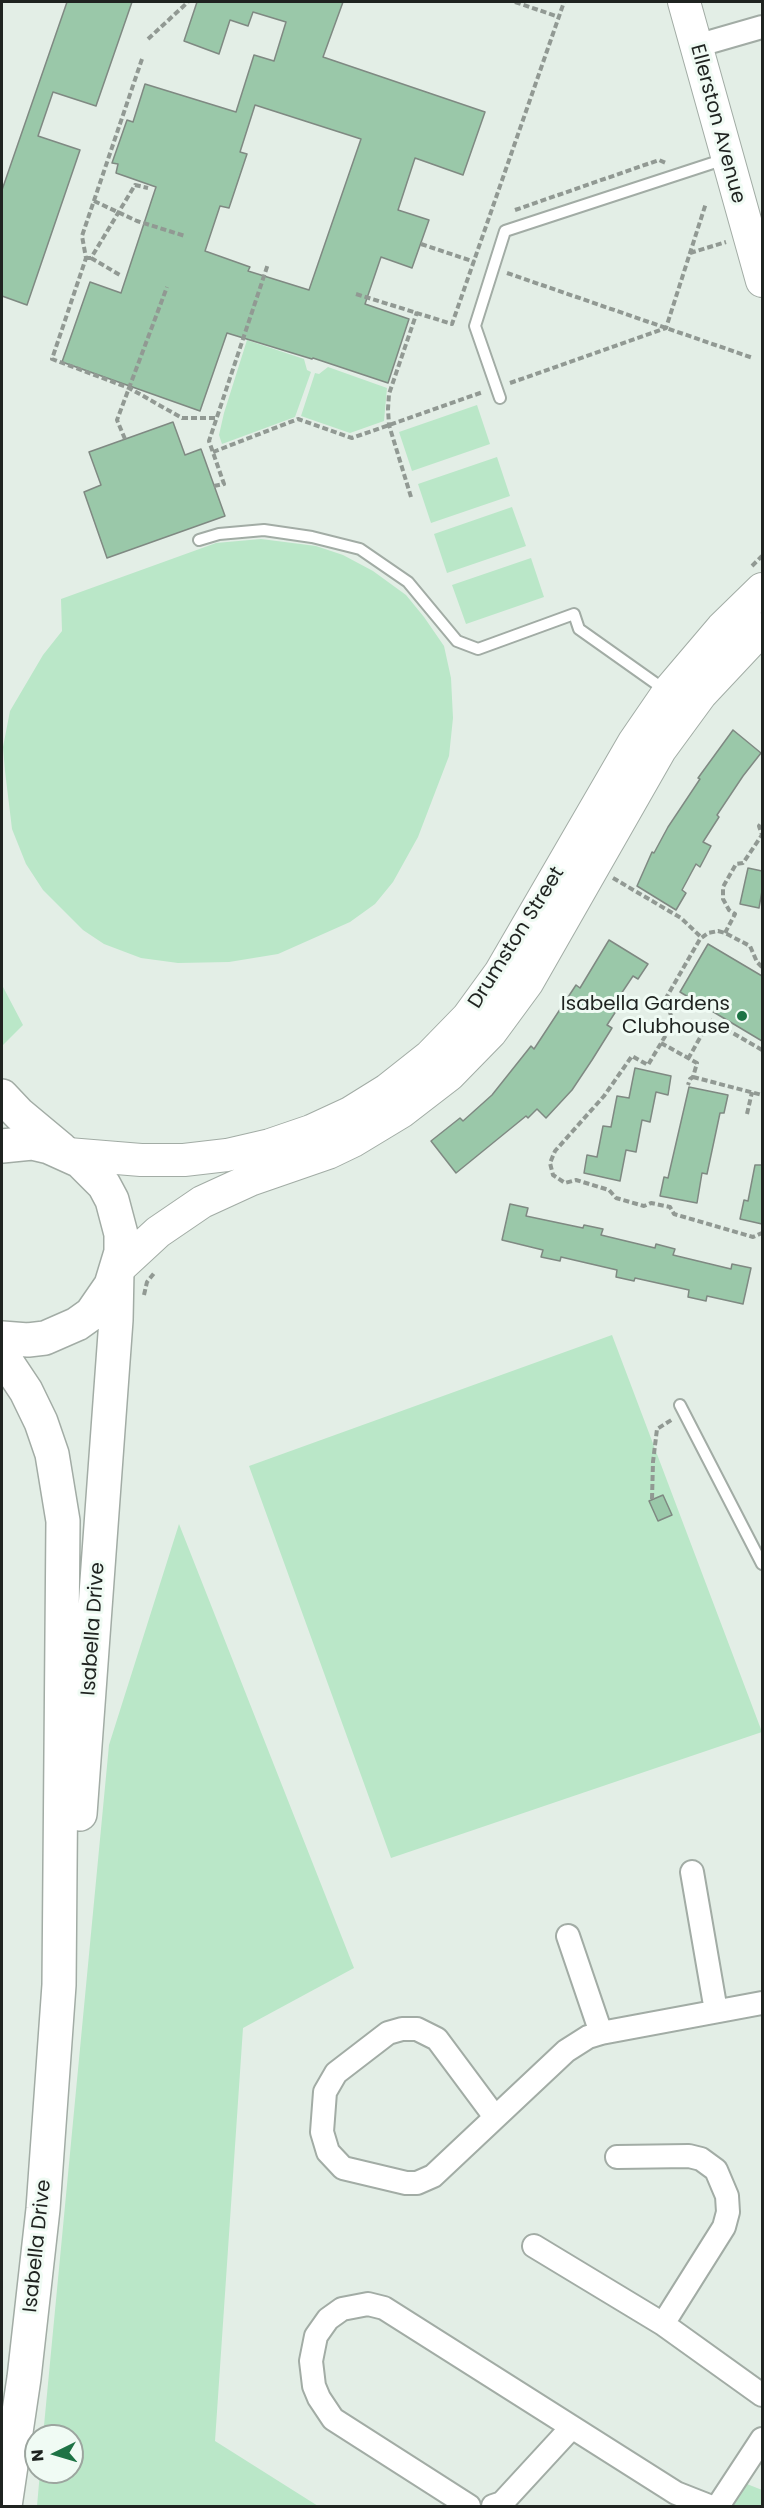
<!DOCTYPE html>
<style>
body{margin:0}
#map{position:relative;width:764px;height:2508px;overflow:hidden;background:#e3eee6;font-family:Poppins,sans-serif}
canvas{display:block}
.frame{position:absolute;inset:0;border:3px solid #1f2320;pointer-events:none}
.north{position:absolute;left:24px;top:2424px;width:60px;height:60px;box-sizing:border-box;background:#f0fbf4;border:2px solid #9ca59f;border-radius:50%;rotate:265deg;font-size:16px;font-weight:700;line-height:24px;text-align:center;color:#1f2320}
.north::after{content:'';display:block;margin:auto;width:21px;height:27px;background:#1e7345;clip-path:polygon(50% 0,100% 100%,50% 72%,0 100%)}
</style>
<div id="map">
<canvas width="764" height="2508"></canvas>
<div class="frame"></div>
<div class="north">N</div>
</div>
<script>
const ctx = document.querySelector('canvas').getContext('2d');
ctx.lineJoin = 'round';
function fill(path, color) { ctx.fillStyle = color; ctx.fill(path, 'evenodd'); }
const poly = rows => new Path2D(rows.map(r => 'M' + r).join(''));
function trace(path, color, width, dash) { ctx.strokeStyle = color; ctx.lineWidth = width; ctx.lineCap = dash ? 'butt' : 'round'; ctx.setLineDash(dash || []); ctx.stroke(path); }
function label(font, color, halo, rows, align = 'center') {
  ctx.font = font + ' Poppins,sans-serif'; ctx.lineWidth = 6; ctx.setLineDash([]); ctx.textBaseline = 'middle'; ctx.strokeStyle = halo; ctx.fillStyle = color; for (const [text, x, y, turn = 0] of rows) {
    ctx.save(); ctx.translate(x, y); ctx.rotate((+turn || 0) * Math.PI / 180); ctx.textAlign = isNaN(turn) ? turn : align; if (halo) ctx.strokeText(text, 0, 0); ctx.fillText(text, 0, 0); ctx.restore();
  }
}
fill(poly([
 [247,340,304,359,307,370,311,372,295,417,222,444,219,435,224,413],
 [328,367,387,388,384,421,350,433,301,416,315,373,319,374],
 [477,405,490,444,412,471,399,432],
 [497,457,510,496,431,523,418,484],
 [512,507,526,546,447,573,434,534],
 [261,539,316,546,343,555,373,571,406,595,424,617,444,646,451,678,453,718,449,756,418,837,393,882,375,904,350,922,278,954,229,962,178,963,141,958,104,944,83,930,43,890,26,864,12,829,5,771,3,747,10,711,43,655,62,631,61,599,216,543],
 [531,558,544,597,466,624,452,585],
 [2,985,23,1025,2,1046],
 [612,1335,762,1732,391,1858,249,1466],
 [179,1524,354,1968,243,2028,215,2441,318,2506,37,2506,40,2472,72,2472,72,2436,43,2436,109,1745],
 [747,2484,762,2490,762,2506,714,2506]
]), '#bae7c8');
const building = poly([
 [67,2,132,2,96,106,53,92,38,136,80,150,27,305,2,296,2,190,67,2],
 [197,2,343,2,323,57,485,112,463,175,415,158,398,210,429,220,412,268,381,257,365,304,409,319,388,383,313,358,312,359,227,333,200,411,62,362,90,282,121,293,156,187,116,173,118,164,112,163,127,120,133,122,145,84,236,112,254,55,274,61,286,22,253,12,248,26,230,20,219,54,184,41,197,2],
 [255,105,361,139,309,290,248,271,250,267,205,251,220,206,229,208,247,154,240,152,255,105],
 [173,422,185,455,201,449,225,516,107,558,84,492,101,485,89,452,173,422],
 [733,730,761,753,743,776,717,815,719,817,703,842,711,846,700,867,696,864,682,890,686,893,676,910,637,886,652,852,654,853,668,827,700,779,698,778,733,730],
 [748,868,762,871,762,891,759,908,740,904,748,868],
 [609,940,648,964,638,979,633,976,615,1003,620,1005,607,1025,612,1028,592,1060,572,1090,546,1118,537,1109,528,1118,526,1116,456,1173,431,1141,460,1118,463,1121,492,1095,531,1046,534,1049,576,985,580,988,609,940],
 [708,944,762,976,762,1041,680,992,708,944],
 [635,1068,671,1076,668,1095,656,1092,650,1122,642,1120,636,1152,626,1150,620,1181,584,1173,587,1155,597,1157,603,1126,611,1127,617,1096,629,1098,635,1068],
 [689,1087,728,1095,724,1113,720,1113,707,1174,702,1173,697,1203,660,1196,664,1177,668,1178,689,1087],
 [755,1165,762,1165,762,1224,740,1219,744,1200,748,1201,755,1165],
 [510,1204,528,1208,526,1216,583,1228,584,1225,603,1229,601,1235,655,1248,656,1244,675,1249,673,1255,731,1269,732,1264,751,1268,743,1304,707,1296,706,1301,688,1297,689,1290,635,1278,634,1281,616,1277,617,1270,561,1257,560,1261,541,1257,543,1250,502,1240,510,1204],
 [663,1495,672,1515,658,1521,649,1501,663,1495]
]);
fill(building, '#9ac8a9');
trace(building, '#7f8982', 1.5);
const lane = poly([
 [500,398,475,326,505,231,725,159],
 [199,540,219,534,264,530,312,537,360,549,408,582,457,641,478,649,574,614,579,629,658,685,669,687],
 [680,1405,762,1564]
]);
const street = poly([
 [696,46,762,27],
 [692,1872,716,2011],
 [568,1936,601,2033],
 [495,2117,437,2039,417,2029,402,2029,388,2033,336,2073,325,2092,322,2132,328,2152,343,2168,406,2183,417,2183,433,2176,566,2051,588,2037,601,2033,762,2003],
 [617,2157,689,2156,701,2159,716,2170,727,2196,728,2212,724,2227,663,2324],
 [534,2246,663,2324,762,2395],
 [469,2506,333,2419,319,2398,314,2386,311,2361,316,2336,328,2319,342,2309,368,2304,384,2308,676,2493,709,2506],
 [493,2506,502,2503,572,2427],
 [718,2506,762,2439]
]);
const secondary = poly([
 [684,2,762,281],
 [68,1154,141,1160,184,1160,227,1155,270,1145,311,1131,350,1113,387,1090,430,1056,468,1017,500,973,634,742,671,688,722,628,762,589],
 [118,1269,158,1232,202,1202,250,1180,328,1153,353,1141,401,1112,449,1075,491,1032,527,983,660,750,701,694,762,629]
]);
const primary = poly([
 [2,1096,19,1114,61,1149],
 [2,1146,32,1143,49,1147,80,1161,104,1185,112,1200,121,1234,121,1252,111,1285,91,1314,77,1324,45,1338,28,1340,2,1338],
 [2,1355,26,1391,41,1422,52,1454,63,1521,59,1985,43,2209,24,2378,5,2506],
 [80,1814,116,1320,117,1271]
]);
trace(lane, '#a2aca5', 14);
trace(street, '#a2aca5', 26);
trace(secondary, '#a2aca5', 34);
trace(primary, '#a2aca5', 36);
trace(poly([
 [515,2,559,17],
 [148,39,188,2],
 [142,59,82,236,86,258,52,359,129,388,182,418,216,418],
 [94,201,137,221,185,236],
 [515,210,659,160,666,163],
 [421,244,475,262],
 [690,253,726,242],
 [86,258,91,258,135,185,148,188],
 [91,258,120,275],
 [507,273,753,358],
 [356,294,452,324,564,2],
 [510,383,666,328,706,203],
 [125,439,117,420,167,287],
 [213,452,298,419,352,438,483,392],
 [214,486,224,484,209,441,268,264],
 [411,497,389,425,388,409,389,394,417,312],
 [752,566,762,556],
 [613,878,681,918,702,938],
 [725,933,735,914,729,910,723,899,723,887,736,864,743,863,762,835,759,826,762,822],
 [762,967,757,962,750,946,725,933,718,931,708,933,700,939,666,998,673,1023,648,1065,632,1056,604,1096,555,1151,550,1163,553,1175,565,1183,576,1180,609,1190,616,1198,644,1206,651,1203,670,1207,674,1214,753,1237,762,1233],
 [661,1043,697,1063,693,1077,690,1079,688,1085],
 [688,1059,710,1020,762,1050],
 [693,1077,762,1095],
 [747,1114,752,1092],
 [144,1295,147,1282,155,1272],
 [652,1499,653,1462,657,1429,673,1419]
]), '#919993', 4, [6, 3]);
trace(lane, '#fff', 10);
trace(street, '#fff', 22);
trace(secondary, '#fff', 32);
trace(primary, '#fff', 33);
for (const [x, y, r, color] of [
 [742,1016,6,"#1e7345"]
]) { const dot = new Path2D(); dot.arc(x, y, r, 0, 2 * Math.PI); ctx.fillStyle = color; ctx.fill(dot); trace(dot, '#f0fbf4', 2); }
label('20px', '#1f2320', '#f0fbf4', [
 ["Ellerston Avenue",717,124,75],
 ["Drumston Street",517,938,-58],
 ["Isabella Drive",94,1629,-86],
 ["Isabella Drive",38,2246,-84]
]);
label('20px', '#1f2320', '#f0fbf4', [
 ["Isabella Gardens",730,1005],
 ["Clubhouse",730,1028]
], 'right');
</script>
